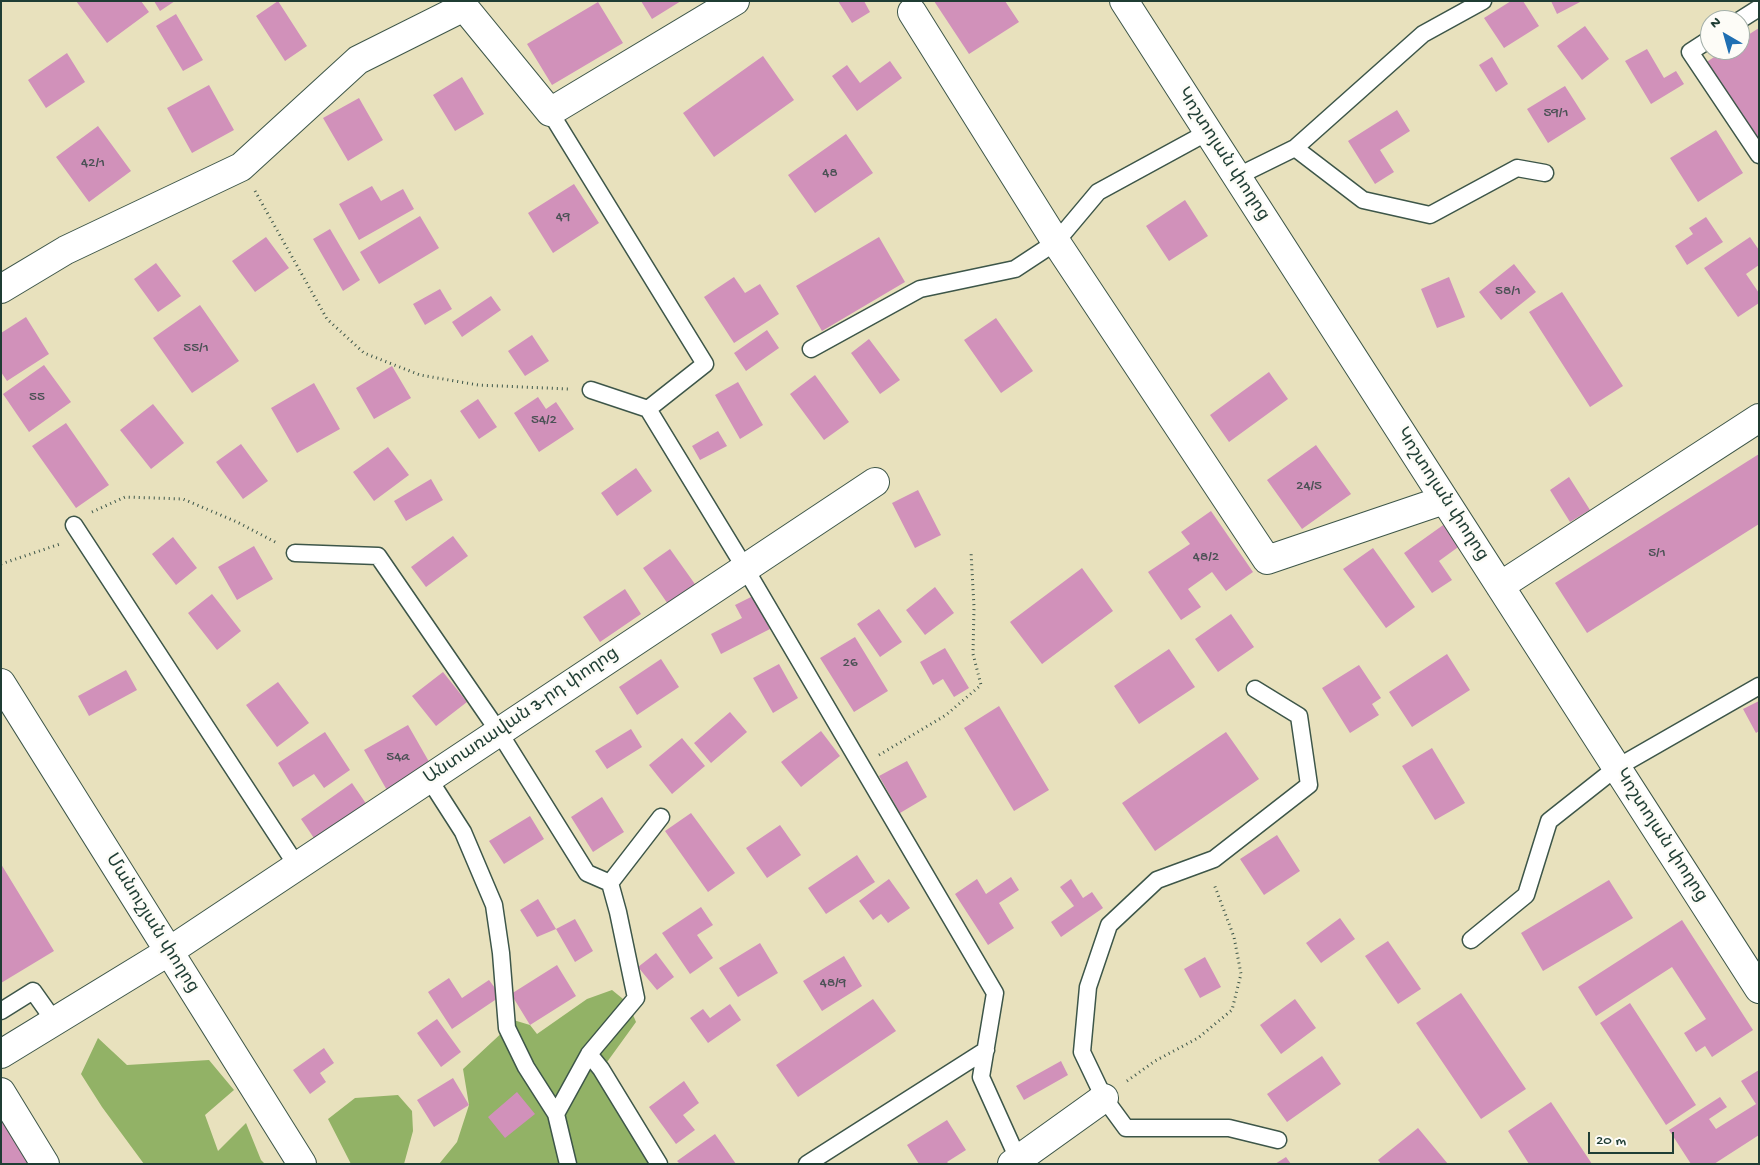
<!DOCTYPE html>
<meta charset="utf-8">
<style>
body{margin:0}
#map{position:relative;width:1760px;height:1165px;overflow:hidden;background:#e8e1bd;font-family:"Gochi Hand",sans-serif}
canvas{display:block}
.frame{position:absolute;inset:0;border:2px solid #1f3d34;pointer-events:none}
.north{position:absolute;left:1700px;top:10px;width:50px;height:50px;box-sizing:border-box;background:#fdfcf7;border:1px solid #a4b0a9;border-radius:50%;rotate:322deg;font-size:14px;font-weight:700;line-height:20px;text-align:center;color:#1f3d34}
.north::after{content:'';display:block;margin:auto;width:18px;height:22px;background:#1f6fb2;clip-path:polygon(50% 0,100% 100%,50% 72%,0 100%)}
.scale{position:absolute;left:1588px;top:1132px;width:86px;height:22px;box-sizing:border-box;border:2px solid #1f3d34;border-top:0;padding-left:6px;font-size:15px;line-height:18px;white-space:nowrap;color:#1f3d34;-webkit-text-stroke:4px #fdfcf7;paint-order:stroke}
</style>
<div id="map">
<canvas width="1760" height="1165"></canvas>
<div class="frame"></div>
<div class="north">N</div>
<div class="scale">20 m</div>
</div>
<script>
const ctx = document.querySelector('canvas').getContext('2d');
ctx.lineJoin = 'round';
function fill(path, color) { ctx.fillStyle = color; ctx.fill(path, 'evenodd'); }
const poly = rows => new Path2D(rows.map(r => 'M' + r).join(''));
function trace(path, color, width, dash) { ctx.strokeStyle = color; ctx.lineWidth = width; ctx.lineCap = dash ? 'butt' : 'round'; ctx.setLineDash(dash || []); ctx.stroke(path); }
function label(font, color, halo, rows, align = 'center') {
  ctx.font = font + ' "Gochi Hand","Noto Sans Armenian",sans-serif'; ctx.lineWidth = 5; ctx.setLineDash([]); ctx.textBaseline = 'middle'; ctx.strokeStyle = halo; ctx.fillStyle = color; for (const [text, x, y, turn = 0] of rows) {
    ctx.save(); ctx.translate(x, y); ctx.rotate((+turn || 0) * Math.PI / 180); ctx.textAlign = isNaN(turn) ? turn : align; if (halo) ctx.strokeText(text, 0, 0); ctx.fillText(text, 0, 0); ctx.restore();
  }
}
fill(poly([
 [612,990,628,1003,636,1022,602,1069,657,1164,439,1164,457,1142,469,1105,463,1069,507,1028,510,1019,530,1025,537,1034,587,999],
 [98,1038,127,1065,209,1060,234,1090,205,1115,218,1151,246,1123,261,1160,265,1164,144,1164,102,1107,81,1074],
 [398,1095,412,1111,413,1131,404,1164,351,1164,328,1119,355,1098]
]), '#92b266');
fill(poly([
 [76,1,141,1,149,12,107,43],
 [154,1,175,1,160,11],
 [278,1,307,46,285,61,256,16],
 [641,1,681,1,652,19],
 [838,1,864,1,870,12,852,23],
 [934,1,1005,1,1019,22,969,54],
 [1511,1,1523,1,1539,26,1504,48,1484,18],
 [1551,1,1582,1,1557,14],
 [598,2,623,43,552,85,527,44],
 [176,14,203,60,183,71,156,26],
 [1585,26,1609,59,1582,80,1557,46],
 [1759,28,1759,145,1705,63,1725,50,1740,50,1740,40],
 [1647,49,1664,78,1676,71,1684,84,1651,104,1625,61],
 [67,53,85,82,46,108,28,80],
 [763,56,794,100,714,157,683,113],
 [1492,57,1508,84,1496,92,1479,65],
 [890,61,902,78,857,111,832,76,847,65,860,83],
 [462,77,484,114,455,131,433,95],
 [209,85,234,130,192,153,167,108],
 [1565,86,1586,119,1548,143,1527,109],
 [359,98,383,140,348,161,323,118],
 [1397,110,1410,131,1380,150,1394,172,1375,184,1348,141],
 [98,126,131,171,89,202,56,157],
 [1716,130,1743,173,1698,202,1670,158],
 [846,134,873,173,815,213,788,175],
 [574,184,599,223,553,253,528,213],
 [372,186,381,201,403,189,414,209,359,240,339,204],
 [1185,200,1208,236,1169,261,1146,226],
 [420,216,439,248,379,284,360,252],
 [1706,217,1723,242,1687,265,1675,246,1693,234,1689,228],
 [330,229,360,280,343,291,313,239],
 [266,237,289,268,255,292,232,261],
 [879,237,905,282,822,331,796,286],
 [1750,237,1759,250,1759,265,1746,274,1759,293,1759,303,1738,317,1704,268],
 [156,263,181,296,158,312,134,279],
 [1514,264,1536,292,1501,320,1479,292],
 [734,277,745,293,760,284,779,314,734,343,704,297],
 [1449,277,1465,317,1437,328,1421,289],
 [440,289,452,309,425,325,413,304],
 [1562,292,1623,386,1590,407,1529,312],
 [491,296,501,310,462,337,452,322],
 [200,305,239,361,192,393,153,338],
 [26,317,49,354,7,381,1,372,1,333],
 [996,318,1033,371,1001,393,964,340],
 [767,330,779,348,746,371,734,353],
 [532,335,549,361,525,376,508,351],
 [869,339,900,380,880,394,851,353],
 [44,365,71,402,29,432,3,394],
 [392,366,411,398,374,419,356,388],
 [1269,372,1288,399,1229,442,1210,415],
 [815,375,849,422,824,440,790,394],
 [738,382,763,425,740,439,715,395],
 [314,383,340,429,297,453,271,408],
 [538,397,546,409,556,402,574,429,539,452,514,413],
 [478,399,497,427,479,439,460,411],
 [153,404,184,443,151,469,120,430],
 [66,423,109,485,76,508,32,446],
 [718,431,727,446,700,460,692,446],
 [241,444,268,481,243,499,216,462],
 [1316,445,1351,494,1302,529,1267,480],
 [388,447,409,475,374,501,353,472],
 [1759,454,1759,524,1587,633,1555,583],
 [636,468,652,491,617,516,601,493],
 [1569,477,1590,510,1570,522,1550,490],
 [431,479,443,500,406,521,394,501],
 [918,490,941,535,915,548,892,503],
 [1211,511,1253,572,1226,591,1212,572,1188,589,1201,607,1181,620,1148,572,1190,544,1181,532],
 [1446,523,1461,545,1439,561,1452,580,1432,593,1404,553],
 [453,536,468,556,426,587,411,567],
 [173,537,197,568,176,585,152,554],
 [254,546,273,579,237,600,218,567],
 [1373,548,1415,607,1386,628,1343,569],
 [670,549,697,587,670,607,643,568],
 [1082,568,1113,611,1042,664,1010,622],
 [935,587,954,613,925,635,906,610],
 [625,589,641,614,600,642,583,617],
 [212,594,241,631,217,650,188,613],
 [753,596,770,629,721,654,711,634,742,618,735,605],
 [879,609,902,642,880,657,857,624],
 [1231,614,1254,647,1218,672,1195,639],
 [855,637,888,691,854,712,820,658],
 [945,648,969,688,954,697,943,679,933,685,920,662],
 [1169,649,1195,687,1139,724,1114,686],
 [1447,654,1470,690,1412,727,1389,692],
 [661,659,679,687,637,715,619,687],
 [779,664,798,698,773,713,753,678],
 [1359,665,1381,698,1372,704,1379,715,1350,733,1322,688],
 [126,670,137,690,89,716,78,696],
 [443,672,467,702,436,726,412,696],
 [278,682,309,723,277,747,246,705],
 [1759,701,1759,731,1756,733,1743,709],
 [999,706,1049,790,1014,811,964,728],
 [730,712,747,732,711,763,694,743],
 [408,725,432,767,388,792,364,750],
 [631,729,642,747,607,769,595,751],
 [821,731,840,756,801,787,781,762],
 [325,732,350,770,324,788,314,774,293,787,278,763],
 [1226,732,1259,779,1155,851,1122,803],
 [682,738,705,766,672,794,649,765],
 [1432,748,1465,803,1435,820,1402,766],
 [907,761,927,797,900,813,879,776],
 [352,783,369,808,318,844,301,819],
 [602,797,624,832,593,852,571,817],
 [691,813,735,873,708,892,665,831],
 [530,816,544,839,504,864,489,841],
 [780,825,801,855,767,878,746,848],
 [1277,835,1300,871,1264,895,1240,859],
 [857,855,875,882,826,914,808,888],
 [1,864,54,951,1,983],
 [1011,877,1019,890,999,903,1014,928,988,945,955,894,977,879,986,894],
 [889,879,910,908,888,923,881,914,873,920,859,901],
 [1071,879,1083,898,1092,892,1103,908,1061,937,1051,922,1074,906,1060,887],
 [1609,880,1633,918,1543,971,1521,933],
 [538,899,556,929,537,937,520,910],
 [701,907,713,925,697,935,713,958,690,974,662,933],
 [1340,918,1355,939,1321,963,1306,943],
 [575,919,593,951,575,962,556,929],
 [1682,920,1753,1030,1712,1057,1705,1046,1696,1052,1684,1033,1706,1019,1672,967,1596,1016,1578,987],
 [1388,941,1421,989,1398,1004,1365,956],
 [760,943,778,973,738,997,719,968],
 [656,953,674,977,657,990,638,967],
 [844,956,862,986,822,1011,803,981],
 [1205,957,1221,987,1200,998,1184,969],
 [557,965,576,996,530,1025,511,994],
 [449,978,462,998,489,980,501,996,452,1029,428,992],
 [1461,993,1526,1089,1481,1119,1416,1023],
 [873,999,896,1031,798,1097,776,1065],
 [1295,999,1316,1028,1281,1054,1260,1025],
 [1630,1003,1696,1105,1666,1125,1600,1023],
 [730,1004,741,1020,708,1043,690,1018,703,1009,710,1018],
 [437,1019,461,1052,441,1067,417,1033],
 [324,1048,334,1063,320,1073,326,1082,310,1094,293,1070],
 [1322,1056,1341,1084,1287,1122,1267,1094],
 [1061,1061,1068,1075,1024,1100,1016,1086],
 [1759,1070,1759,1135,1714,1164,1691,1164,1669,1130,1720,1097,1727,1107,1709,1119,1716,1129,1756,1104,1741,1081],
 [453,1078,469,1105,434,1127,417,1100],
 [684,1081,699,1103,683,1115,695,1130,676,1144,649,1107],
 [517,1092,535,1114,505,1138,488,1117],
 [1551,1102,1592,1164,1529,1164,1508,1131],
 [1,1118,29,1164,1,1164],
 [947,1120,966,1150,947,1162,949,1164,919,1164,907,1145],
 [1418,1128,1448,1164,1381,1164,1378,1160],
 [715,1134,736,1164,680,1164,677,1161],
 [1286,1157,1291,1164,1275,1164]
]), '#d191ba');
const lane = poly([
 [1740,20,1759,8],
 [1710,39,1690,52,1759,155],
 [550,112,705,364,648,409],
 [1295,148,1363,200,1430,215,1517,168,1545,173],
 [1236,177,1295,148,1423,34,1483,1],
 [811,349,920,289,1015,269,1056,242,1098,192,1208,132],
 [591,390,648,409,745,568,995,993,981,1077,1018,1159],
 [74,525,297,866],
 [295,553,378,556,499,732,587,873,610,883,661,817],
 [1255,689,1299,716,1309,785,1214,859,1157,880,1109,925,1088,987,1082,1052,1104,1098,1126,1128,1229,1128,1278,1140],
 [429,779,463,832,494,905,501,953,507,1028,526,1067,556,1114],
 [1471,940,1526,895,1549,821,1616,768,1759,686],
 [1,1011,33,991,55,1022],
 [589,1054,601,1069,659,1164],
 [568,1164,556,1114,589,1054,636,998,618,912,610,883],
 [807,1164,986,1050]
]);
const street = poly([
 [1124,1,1759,989],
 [912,12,1056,242,1267,560,1444,500],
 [1,289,66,250,241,167,358,60,464,7,550,112,735,1],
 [1500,586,1759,418],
 [1,683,302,1164],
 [1,1054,168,952,875,482],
 [1,1092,45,1164],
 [1012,1164,1104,1098]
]);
trace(lane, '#3d5649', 19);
trace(street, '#3d5649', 30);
trace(poly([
 [255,191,327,319,364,353,420,375,478,385,568,389],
 [92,512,125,497,183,499,237,522,277,543],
 [1,564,60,544],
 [879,755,946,715,981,685,973,654,974,607,971,552],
 [1127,1081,1155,1061,1198,1038,1232,1010,1241,974,1234,937,1214,884]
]), '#3d5649', 3, [1, 4]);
trace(lane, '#fff', 16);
trace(street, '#fff', 28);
label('15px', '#4c5256', null, [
 ["59/1",1556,114],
 ["42/1",93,164],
 ["48",830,174],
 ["49",563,218],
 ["58/1",1508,292],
 ["55/1",196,349],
 ["55",37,398],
 ["54/2",544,421],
 ["24/5",1309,487],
 ["5/1",1657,554],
 ["48/2",1206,558],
 ["26",850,664],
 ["54a",398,758],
 ["48/9",833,984]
]);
label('18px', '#1f3d34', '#fdfcf7', [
 ["Կոշտոյան փողոց",1222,155,57],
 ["Կոշտոյան փողոց",1441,495,57],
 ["Անտառավան 3-րդ փողոց",522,717,-34],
 ["Կոշտոյան փողոց",1660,836,57],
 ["Մանուշյան փողոց",151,924,58]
]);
</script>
